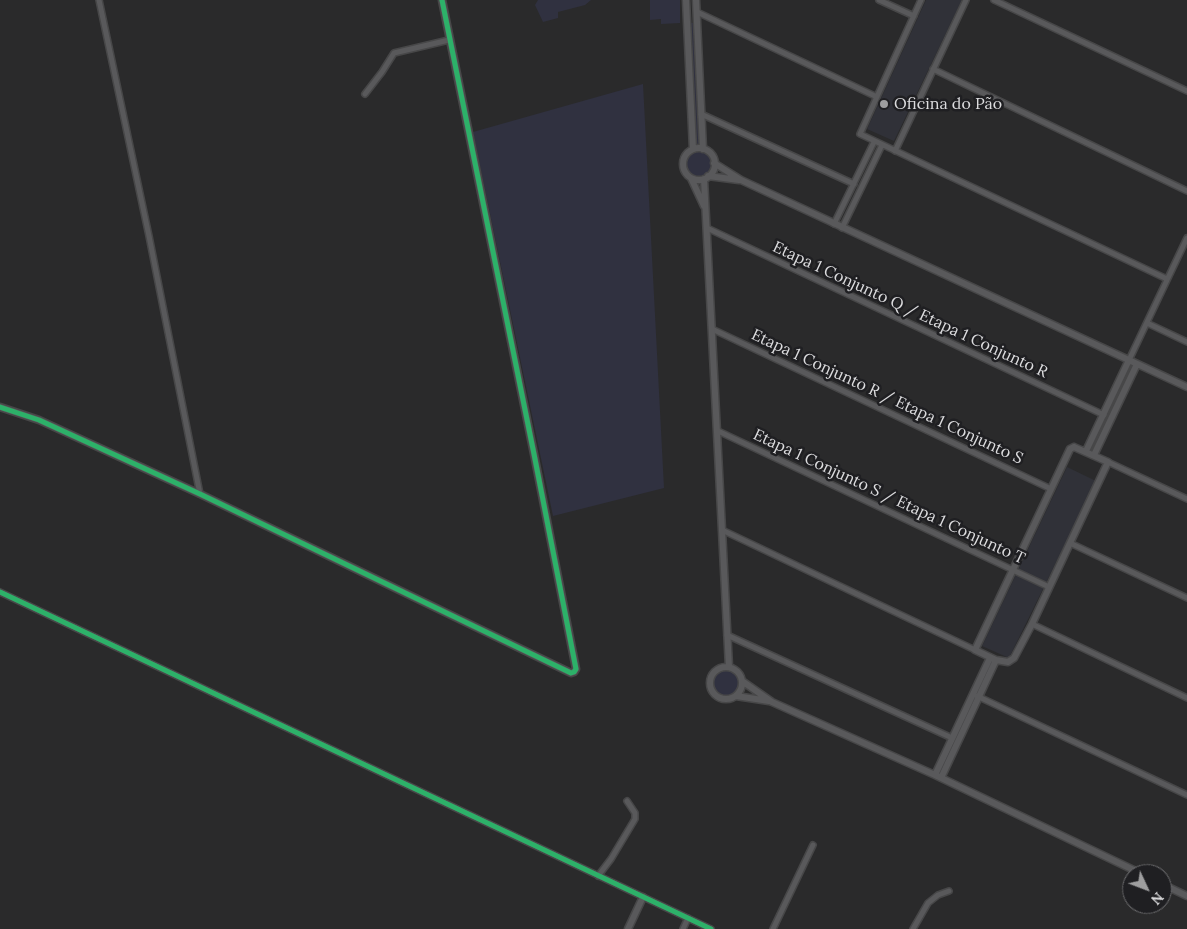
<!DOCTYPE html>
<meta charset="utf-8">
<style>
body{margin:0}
#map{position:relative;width:1187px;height:929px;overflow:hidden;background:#2a2a2b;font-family:Lora,serif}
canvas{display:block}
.north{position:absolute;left:1122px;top:864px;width:50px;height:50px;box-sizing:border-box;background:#1f1f22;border:1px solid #6b6b6d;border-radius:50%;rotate:133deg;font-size:14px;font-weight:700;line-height:20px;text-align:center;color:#dcdcde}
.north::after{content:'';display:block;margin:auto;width:18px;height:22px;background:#9e9e9f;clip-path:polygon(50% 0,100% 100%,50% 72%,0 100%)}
</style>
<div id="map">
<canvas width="1187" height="929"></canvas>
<div class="north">N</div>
</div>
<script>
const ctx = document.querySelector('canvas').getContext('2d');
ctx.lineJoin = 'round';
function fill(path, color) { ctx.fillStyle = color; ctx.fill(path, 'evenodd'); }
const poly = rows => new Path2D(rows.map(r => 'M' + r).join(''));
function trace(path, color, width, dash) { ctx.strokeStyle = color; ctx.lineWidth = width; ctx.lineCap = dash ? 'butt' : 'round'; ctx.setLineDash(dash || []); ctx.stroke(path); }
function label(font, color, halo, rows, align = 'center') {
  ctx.font = font + ' Lora,serif'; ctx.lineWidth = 5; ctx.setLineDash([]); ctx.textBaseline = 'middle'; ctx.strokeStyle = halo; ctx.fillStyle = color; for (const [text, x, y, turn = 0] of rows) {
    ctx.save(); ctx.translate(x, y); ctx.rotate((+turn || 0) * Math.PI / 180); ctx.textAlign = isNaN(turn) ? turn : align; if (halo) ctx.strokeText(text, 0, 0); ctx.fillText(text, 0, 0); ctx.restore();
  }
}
fill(poly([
 [926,0,962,0,894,141,867,129],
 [1067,467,1096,481,1009,658,982,646]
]), '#303138');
fill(poly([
 [538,0,591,0,585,5,558,12,558,18,543,22,535,5],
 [650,0,680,0,680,23,661,24,661,19,650,20],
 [690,23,693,23,699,145,696,145],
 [643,84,664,488,553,516,473,132],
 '687 164a12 12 0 1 1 24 0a12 12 0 1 1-24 0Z',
 '713 683a13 13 0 1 1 26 0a13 13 0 1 1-26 0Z'
]), '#303140');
const minor = poly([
 [99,0,149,236,200,494],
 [879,0,914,16],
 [921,0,860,134,1167,279],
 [994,0,1187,91],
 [697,12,877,97],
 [933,69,1187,191],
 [365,94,382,72,394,53,449,40],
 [701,114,854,184],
 [895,151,966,0],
 [834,224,874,142],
 [707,228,1104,415],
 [842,228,882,145],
 [1147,323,1187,342],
 [712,329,1051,489],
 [1129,360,1187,238],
 [718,431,1049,587],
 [1108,462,1187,499],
 [722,530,975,650],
 [1070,543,1187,598],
 [0,592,711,929],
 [1032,624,1187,698],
 [727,635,952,738],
 [977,696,1187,795],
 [598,876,611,859,635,819,635,813,627,801],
 [683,929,688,918],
 [773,929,813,845],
 [913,929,928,903,938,895,949,891]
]);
const tertiary = poly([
 [686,0,693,149],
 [696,0,703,149],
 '683 164a16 16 0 1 1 32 0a16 16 0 1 1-32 0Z',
 [714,163,741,180,1187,387],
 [708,176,739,180],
 [691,178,704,206],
 [704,179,729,667],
 [0,407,39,420,200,494,571,673,574,672,576,669,534,454,442,0],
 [1074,447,1108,462,1032,624,1014,658,1008,662,996,660,975,650,1070,449,1074,447],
 [1086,451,1129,360],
 [1094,455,1137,364],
 '710 683a16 16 0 1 1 32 0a16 16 0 1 1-32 0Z',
 [742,681,772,702,935,775,1142,874],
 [736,696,769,701],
 [935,775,990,658],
 [941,778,996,660],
 [1162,884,1187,896],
 [628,929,643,897]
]);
trace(minor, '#474748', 8);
trace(tertiary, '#474748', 9);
trace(minor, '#59595b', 5);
trace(tertiary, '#59595b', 6);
trace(poly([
 [0,407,39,420,200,494,571,673,574,672,576,669,534,454,442,0],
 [0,592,711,929]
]), '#2db169', 5);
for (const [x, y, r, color] of [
 [884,104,5,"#9e9e9f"]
]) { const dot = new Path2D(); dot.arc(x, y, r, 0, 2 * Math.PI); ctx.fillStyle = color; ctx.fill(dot); trace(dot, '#1f1f22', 2); }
label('16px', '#dcdcde', '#1f1f22', [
 ["Oficina do Pão",894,104]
], 'left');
label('16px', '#dcdcde', '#1f1f22', [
 ["Etapa 1 Conjunto Q / Etapa 1 Conjunto R",910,310,25],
 ["Etapa 1 Conjunto R / Etapa 1 Conjunto S",887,397,25],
 ["Etapa 1 Conjunto S / Etapa 1 Conjunto T",889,497,25]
]);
</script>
